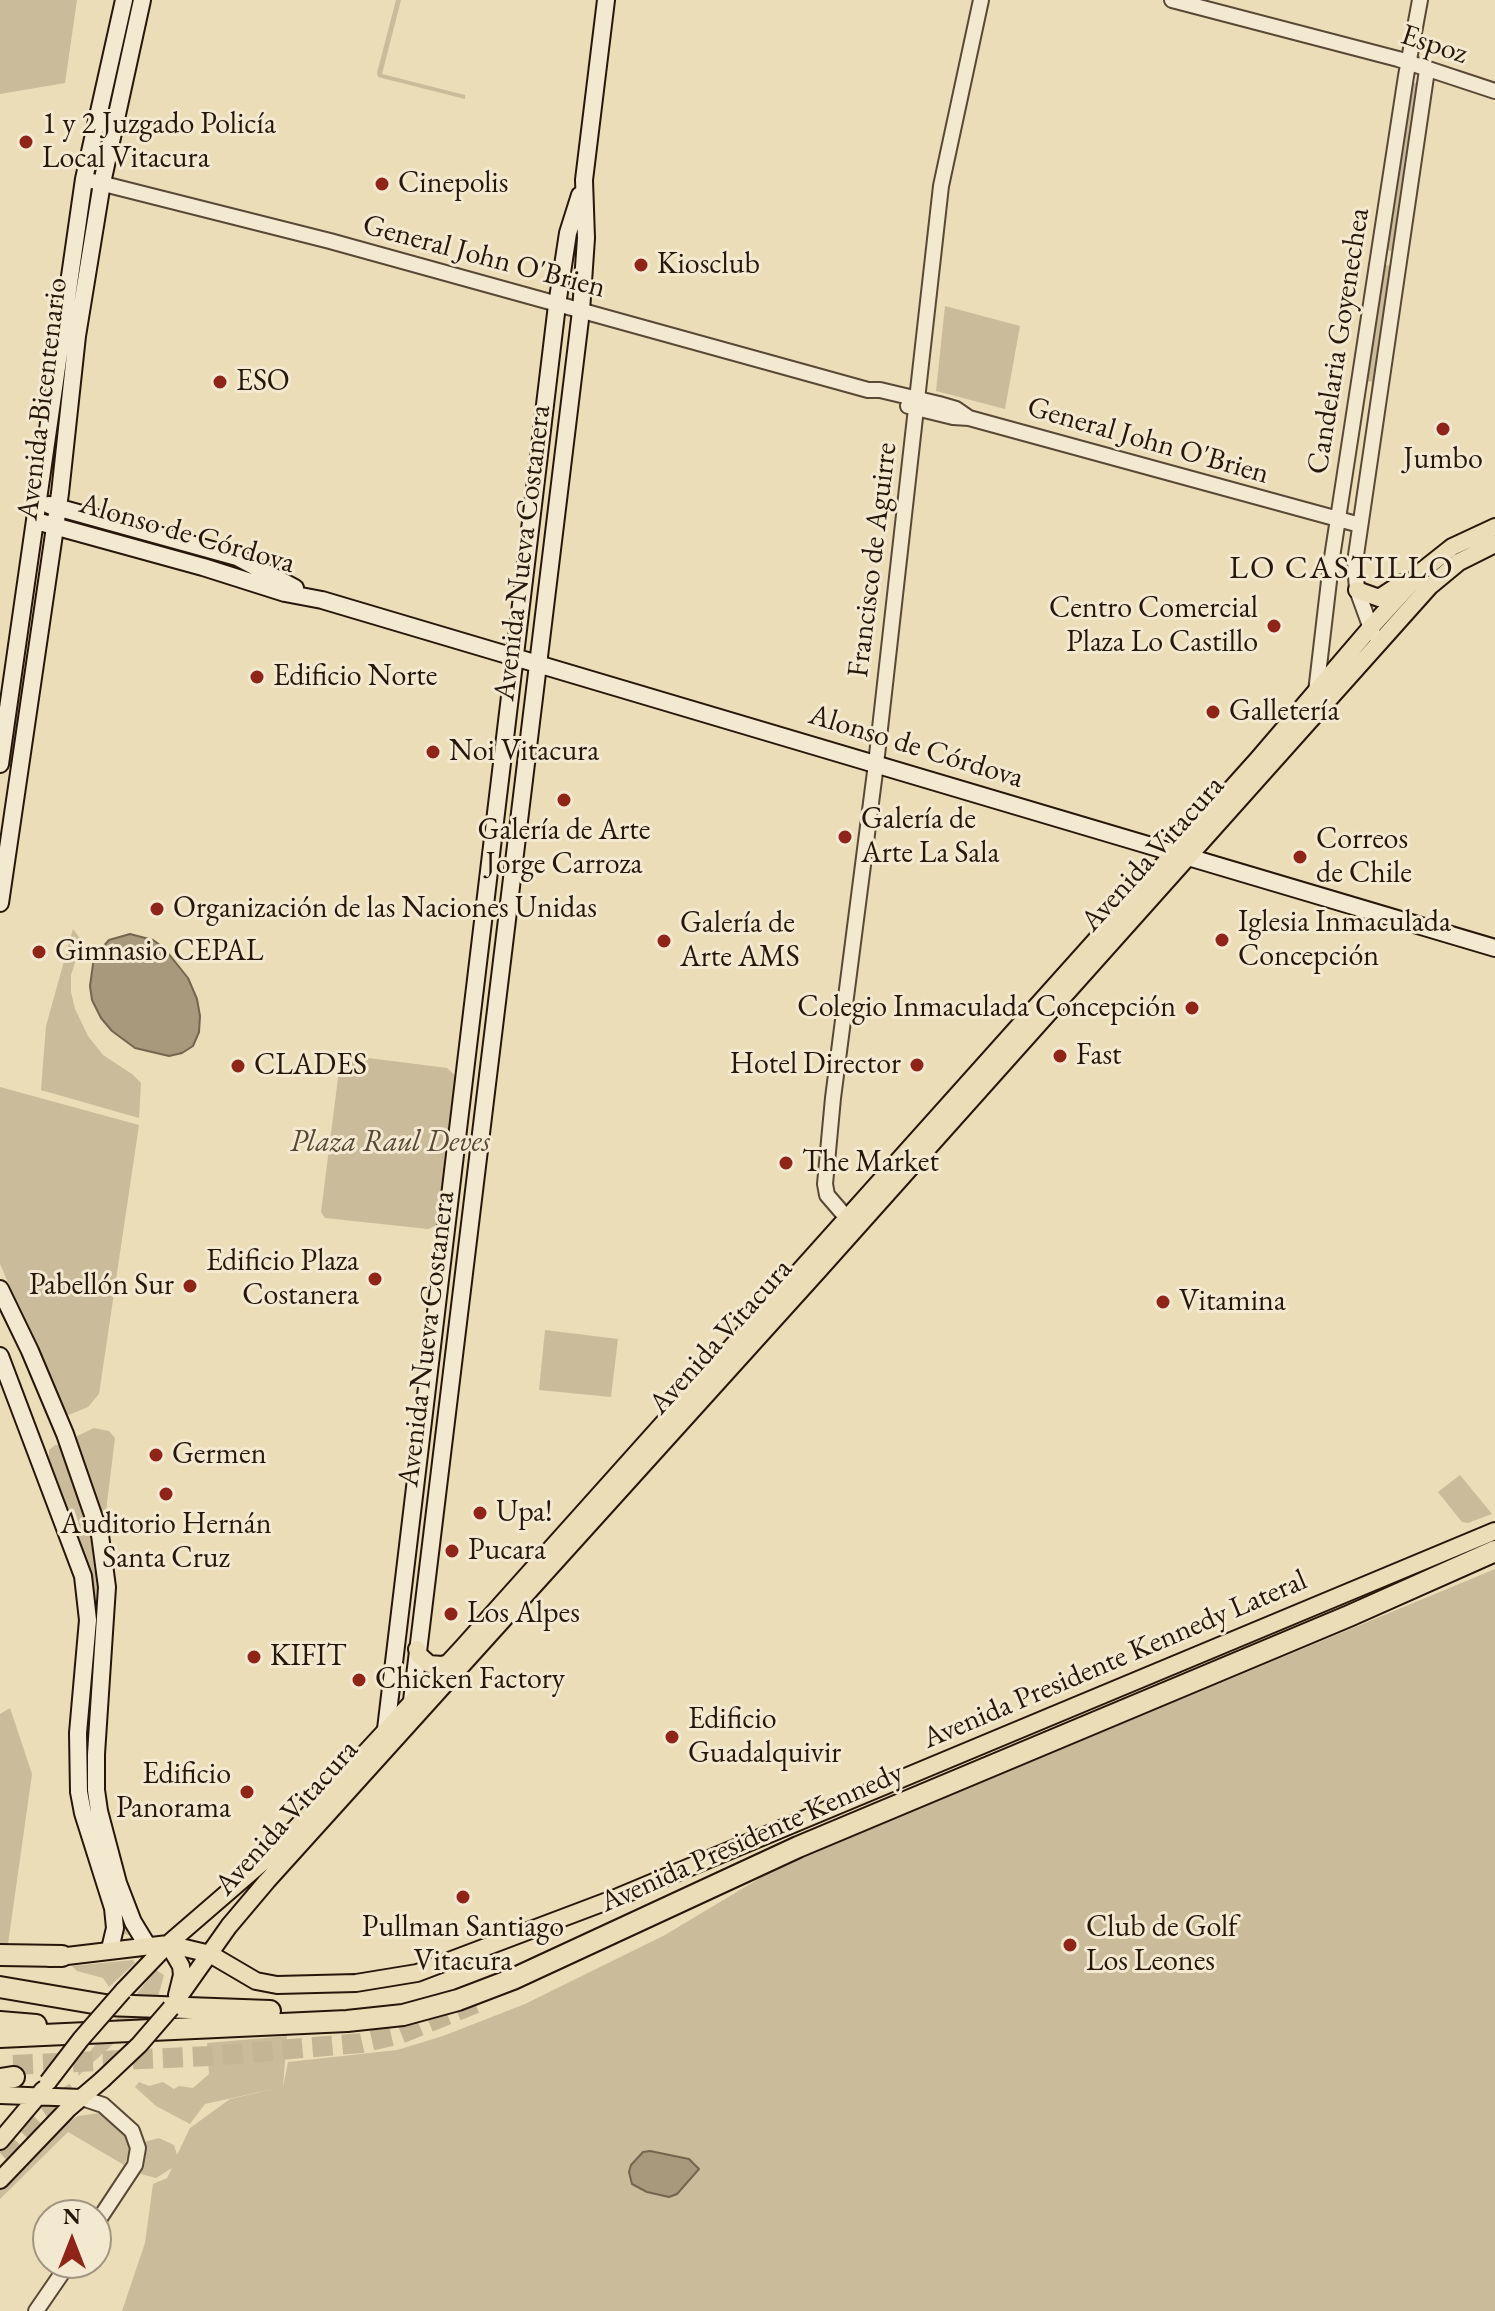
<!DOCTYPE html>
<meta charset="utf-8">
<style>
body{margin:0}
#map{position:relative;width:1495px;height:2311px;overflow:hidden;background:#ebddb7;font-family:"EB Garamond",serif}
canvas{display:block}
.north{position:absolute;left:32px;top:2199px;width:80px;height:80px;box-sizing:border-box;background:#f2e9d0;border:2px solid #a19581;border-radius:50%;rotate:0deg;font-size:22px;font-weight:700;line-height:32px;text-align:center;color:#27160a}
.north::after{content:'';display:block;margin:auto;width:28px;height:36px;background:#8f2418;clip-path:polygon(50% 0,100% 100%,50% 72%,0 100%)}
</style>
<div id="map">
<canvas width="1495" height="2311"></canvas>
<div class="north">N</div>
</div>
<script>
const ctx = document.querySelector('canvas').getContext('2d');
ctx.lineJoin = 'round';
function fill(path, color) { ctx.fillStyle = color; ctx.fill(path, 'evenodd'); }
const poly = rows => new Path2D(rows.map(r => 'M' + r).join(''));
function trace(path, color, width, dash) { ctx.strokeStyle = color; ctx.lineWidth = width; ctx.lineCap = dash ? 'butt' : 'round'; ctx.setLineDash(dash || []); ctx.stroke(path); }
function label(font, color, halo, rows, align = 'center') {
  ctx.font = font + ' "EB Garamond",serif'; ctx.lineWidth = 6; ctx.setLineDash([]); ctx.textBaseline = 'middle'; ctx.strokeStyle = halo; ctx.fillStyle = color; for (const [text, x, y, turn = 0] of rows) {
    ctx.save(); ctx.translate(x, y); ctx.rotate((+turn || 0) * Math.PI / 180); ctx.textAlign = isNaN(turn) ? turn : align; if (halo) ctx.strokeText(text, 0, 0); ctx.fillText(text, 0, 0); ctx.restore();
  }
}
fill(poly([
 [0,0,77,0,65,83,0,94],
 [396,0,401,0,382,74,465,95,465,99,378,77,377,73],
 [1410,82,1422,84,1395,251,1383,250],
 [1382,265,1394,266,1376,382,1365,381],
 [945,306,1020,326,1005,409,936,391],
 [73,929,82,941,71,975,71,992,75,1009,88,1036,103,1055,132,1074,141,1083,139,1118,41,1090,46,1026],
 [353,1056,447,1068,458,1078,438,1225,428,1229,325,1218,321,1212,339,1070],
 [0,1087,139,1125,99,1394,88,1407,66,1416,0,1264],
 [545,1330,618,1339,611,1397,539,1390],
 [94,1428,109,1431,115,1438,104,1527,71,1439],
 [55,1445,59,1445,61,1450,84,1511,93,1539,98,1569,89,1730,88,1778,110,1873,129,1935,123,1934,90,1802,86,1759,88,1569,49,1457,49,1450],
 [1460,1475,1492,1514,1468,1523,1462,1522,1438,1492],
 [1495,1569,1495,2311,122,2311,145,2243,153,2184,167,2178,172,2168,156,2178,141,2174,144,2142,159,2138,174,2145,177,2155,190,2128,230,2099,282,2087,205,2104,190,2124,156,2106,135,2087,139,2082,149,2086,163,2082,174,2089,179,2086,193,2088,209,2074,207,2043,287,2036,283,2087,288,2062,397,2050,443,2036,525,2004,665,1935,780,1866],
 [10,1708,32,1774,8,1944,0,1945,0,1714],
 [133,1960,135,1963,109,1987,103,1978,77,1971,72,1966],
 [156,1970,164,1975,158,1997,143,2017,78,2076,79,2065],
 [100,2113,111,2118,127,2138,130,2149,124,2165,68,2132,0,2199,0,2190,31,2155,59,2128,78,2116]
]), '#cabb9a');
const water = poly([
 [130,934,153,940,164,948,188,978,197,999,200,1016,199,1032,193,1046,182,1053,169,1056,135,1048,112,1031,101,1018,92,1000,90,986,94,957,109,940,130,934],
 [650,2151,689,2159,699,2169,677,2194,669,2197,647,2192,632,2184,629,2172,631,2165,643,2152,650,2151]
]);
fill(water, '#a8997c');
trace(water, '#74654e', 2);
trace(poly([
 [13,2065,210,2056,361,2043,400,2034,484,2000],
 [0,2153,37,2117,75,2092]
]), '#c4b594', 20, [20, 10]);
const tertiary = poly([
 [1172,0,1398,59,1495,91],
 [84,179,330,241,868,390,880,390,939,404,956,409,969,418],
 [908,406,953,417,969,418,1360,525],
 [1373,634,1357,590,1355,562,1427,70],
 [1316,692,1331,564,1406,76,1420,0],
 [846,1217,827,1195,825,1184,833,1098,876,764,941,186,981,0],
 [82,2098,103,2105,113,2114,132,2131,138,2148,135,2165,96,2224],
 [36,2311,69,2263]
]);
const secondary = poly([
 [49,505,237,557,295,588],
 [36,521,203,567,285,593,322,600,1495,948],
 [0,764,84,179,124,0],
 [0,903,60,493,77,336,102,183,142,0],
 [0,1289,30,1351,65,1434,100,1535,107,1587,96,1754,96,1790,99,1811,118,1883,133,1922,147,1945],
 [0,1356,83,1576,88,1620,78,1733,79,1792,83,1813,113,1908,115,1928,110,1949],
 [411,1709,581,311,586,238,584,180,606,0],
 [386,1729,557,305,568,233,580,195]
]);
const primary = poly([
 [1357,590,1379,598,1402,583],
 [417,1649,419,1655,429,1664,442,1665,448,1663],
 [168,1944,181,1966,182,1975,177,1995],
 [50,1958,168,1944,210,1954,256,1981,277,1985,356,1983,417,1973,618,1897,1495,1531],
 [123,1991,168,1944,271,1855,463,1647,1258,759,1372,626,1423,570,1452,547,1495,527],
 [171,2008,229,1926,267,1881,819,1270,1430,586,1459,562,1495,544],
 [0,2095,82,2098],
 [0,2141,43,2090],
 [0,2180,68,2109,102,2080]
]);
const motorway = poly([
 [0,1955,62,1956],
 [0,1987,105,2005,270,2011],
 [0,2022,36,2025],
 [0,2037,347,2021,403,2015,458,2000,513,1979,798,1847,1349,1616,1495,1551],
 [0,2079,14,2077]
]);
trace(tertiary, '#584835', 18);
trace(secondary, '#27160a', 20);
trace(primary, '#27160a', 20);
trace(motorway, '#27160a', 24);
trace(tertiary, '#f2e9d0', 14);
trace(secondary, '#f2e9d0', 16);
trace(primary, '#ebddb7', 16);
trace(motorway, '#ebddb7', 20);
const primaryBridge = poly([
 [102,2080,139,2045,171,2008],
 [48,2082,81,2039,123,1991]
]);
trace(primaryBridge, '#27160a', 20, []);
trace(primaryBridge, '#ebddb7', 16);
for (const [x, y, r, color] of [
 [26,142,8,"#8f2418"],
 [382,184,8,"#8f2418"],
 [641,265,8,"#8f2418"],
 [220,382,8,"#8f2418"],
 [1443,429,8,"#8f2418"],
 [1274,626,8,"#8f2418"],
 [257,677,8,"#8f2418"],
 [1213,712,8,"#8f2418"],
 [433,752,8,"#8f2418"],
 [564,800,8,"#8f2418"],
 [845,837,8,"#8f2418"],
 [1300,857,8,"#8f2418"],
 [157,909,8,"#8f2418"],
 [1222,940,8,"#8f2418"],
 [664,941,8,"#8f2418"],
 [39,952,8,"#8f2418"],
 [1192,1008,8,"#8f2418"],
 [1060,1056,8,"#8f2418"],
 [917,1065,8,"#8f2418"],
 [238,1066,8,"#8f2418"],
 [786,1163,8,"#8f2418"],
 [375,1279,8,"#8f2418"],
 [190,1286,8,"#8f2418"],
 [1163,1302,8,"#8f2418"],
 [156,1455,8,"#8f2418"],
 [166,1494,8,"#8f2418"],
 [480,1513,8,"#8f2418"],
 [452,1551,8,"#8f2418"],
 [451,1614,8,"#8f2418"],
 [254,1657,8,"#8f2418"],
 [359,1680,8,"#8f2418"],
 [672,1737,8,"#8f2418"],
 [247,1792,8,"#8f2418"],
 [463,1897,8,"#8f2418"],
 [1070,1945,8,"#8f2418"]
]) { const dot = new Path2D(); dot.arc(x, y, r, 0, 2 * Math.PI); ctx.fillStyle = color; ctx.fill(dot); trace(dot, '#f2e9d0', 3); }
label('30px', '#27160a', '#f2e9d0', [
 ["Espoz",1434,45,18],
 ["General John O'Brien",484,257,15],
 ["Candelaria Goyenechea",1339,341,-81],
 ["Avenida Bicentenario",43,399,-83],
 ["General John O'Brien",1148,441,16],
 ["Alonso de Córdova",187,534,16],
 ["Avenida Nueva Costanera",523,553,-83],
 ["Francisco de Aguirre",873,560,-83],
 ["Alonso de Córdova",916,747,17],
 ["Avenida Vitacura",1153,854,-48],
 ["Avenida Vitacura",721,1337,-48],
 ["Avenida Nueva Costanera",427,1339,-83],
 ["Avenida Presidente Kennedy Lateral",1115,1660,-23],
 ["Avenida Vitacura",287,1818,-48],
 ["Avenida Presidente Kennedy",752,1838,-24]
]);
label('30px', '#27160a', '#f2e9d0', [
 ["1 y 2 Juzgado Policía",42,125],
 ["Local Vitacura",42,159],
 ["Cinepolis",398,184],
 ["Kiosclub",657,265],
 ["ESO",236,382],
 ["Jumbo",1443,460,"center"],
 ["Centro Comercial",1258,609,"right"],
 ["Plaza Lo Castillo",1258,643,"right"],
 ["Edificio Norte",273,677],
 ["Galletería",1229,712],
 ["Noi Vitacura",449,752],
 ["Galería de",861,820],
 ["Arte La Sala",861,854],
 ["Galería de Arte",564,831,"center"],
 ["Jorge Carroza",564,865,"center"],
 ["Correos",1316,840],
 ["de Chile",1316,874],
 ["Organización de las Naciones Unidas",173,909],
 ["Iglesia Inmaculada",1238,923],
 ["Concepción",1238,957],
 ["Galería de",680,924],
 ["Arte AMS",680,958],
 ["Gimnasio CEPAL",55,952],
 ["Colegio Inmaculada Concepción",1176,1008,"right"],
 ["Fast",1076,1056],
 ["Hotel Director",901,1065,"right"],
 ["CLADES",254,1066],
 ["The Market",802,1163],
 ["Edificio Plaza",359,1262,"right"],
 ["Costanera",359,1296,"right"],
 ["Pabellón Sur",174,1286,"right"],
 ["Vitamina",1179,1302],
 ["Germen",172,1455],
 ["Upa!",496,1513],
 ["Auditorio Hernán",166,1525,"center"],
 ["Santa Cruz",166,1559,"center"],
 ["Pucara",468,1551],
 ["Los Alpes",467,1614],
 ["KIFIT",270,1657],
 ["Chicken Factory",375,1680],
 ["Edificio",688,1720],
 ["Guadalquivir",688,1754],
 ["Edificio",231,1775,"right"],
 ["Panorama",231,1809,"right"],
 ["Pullman Santiago",463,1928,"center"],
 ["Vitacura",463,1962,"center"],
 ["Club de Golf",1086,1928],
 ["Los Leones",1086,1962]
], 'left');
label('italic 30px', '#584835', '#f2e9d0', [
 ["Plaza Raul Deves",390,1143]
]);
ctx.letterSpacing = '2px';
label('32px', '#27160a', '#f2e9d0', [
 ["LO CASTILLO",1342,569]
]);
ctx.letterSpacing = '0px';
</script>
